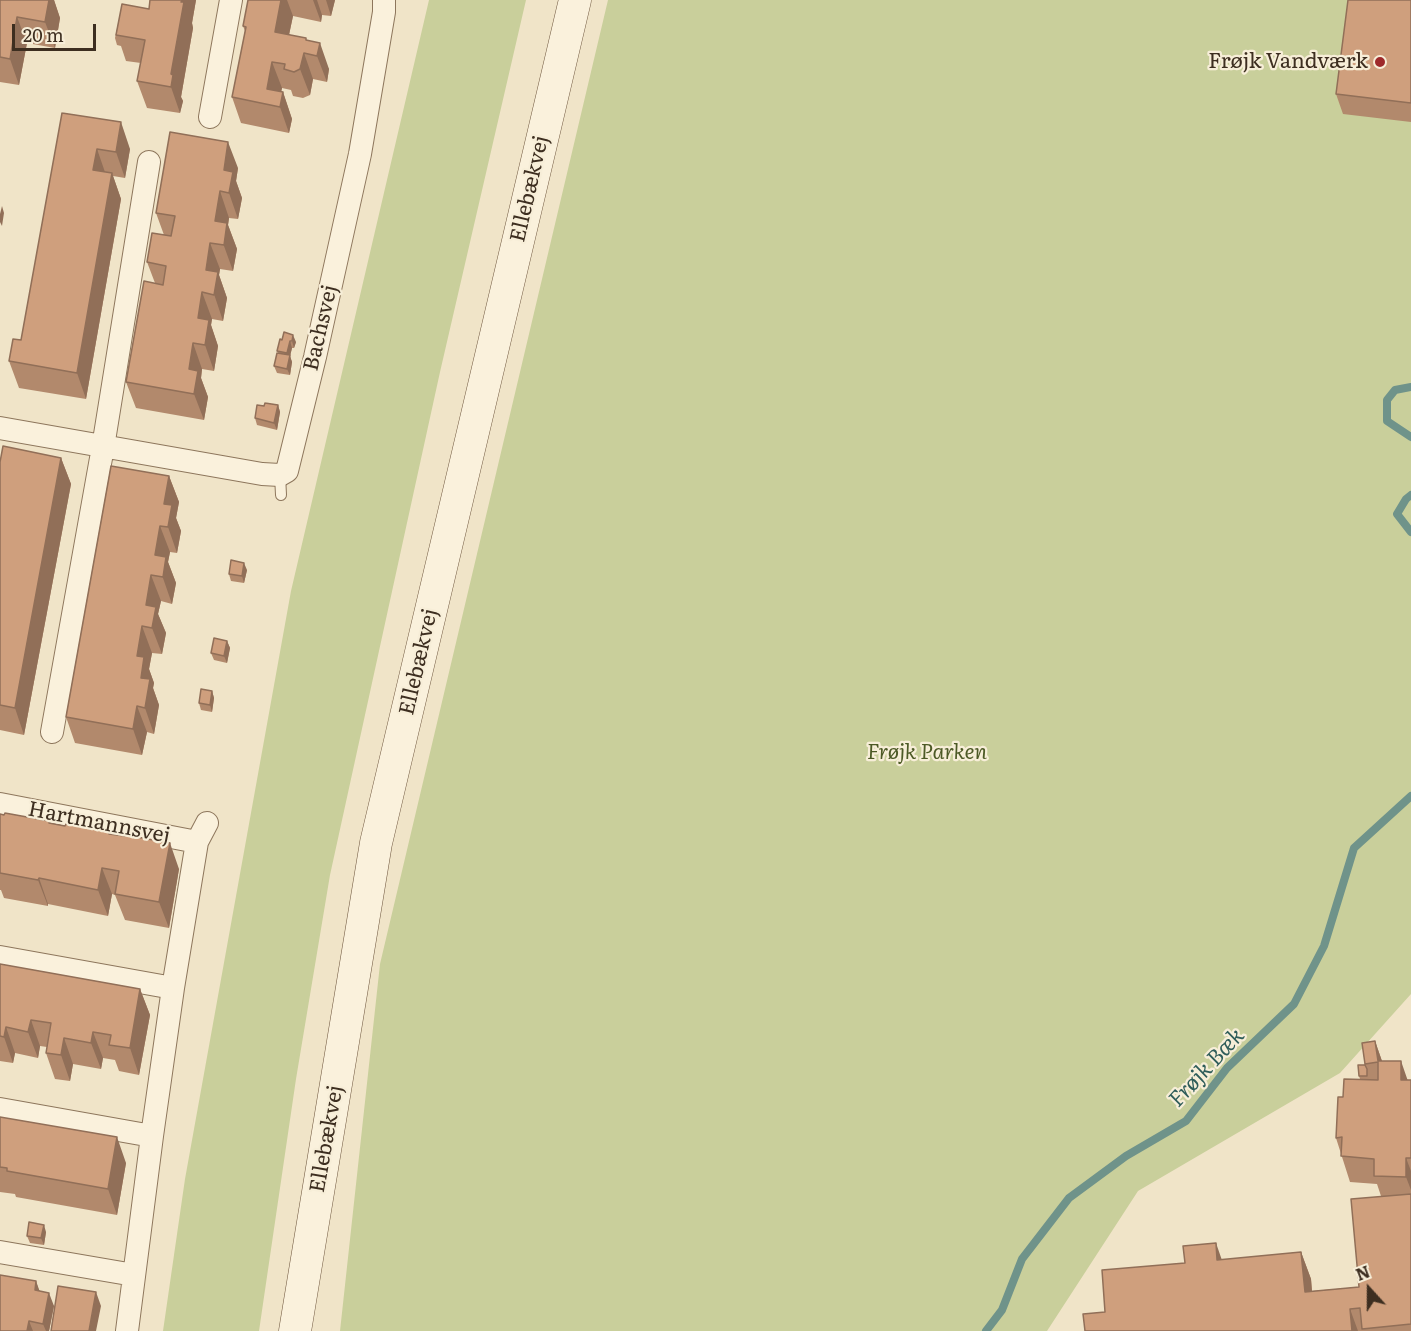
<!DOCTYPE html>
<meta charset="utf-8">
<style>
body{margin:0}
#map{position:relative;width:1411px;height:1331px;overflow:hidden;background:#f0e4c8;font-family:Literata,serif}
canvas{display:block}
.north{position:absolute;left:1339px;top:1259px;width:60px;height:60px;-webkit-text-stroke:4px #f7eed8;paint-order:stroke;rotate:339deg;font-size:16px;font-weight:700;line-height:24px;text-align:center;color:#3d2e20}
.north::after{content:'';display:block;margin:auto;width:21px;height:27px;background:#3d2e20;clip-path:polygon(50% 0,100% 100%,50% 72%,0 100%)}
.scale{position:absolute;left:12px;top:24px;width:84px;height:27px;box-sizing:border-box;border:3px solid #3d2e20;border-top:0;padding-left:8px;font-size:18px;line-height:21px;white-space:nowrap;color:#3d2e20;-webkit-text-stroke:4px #f7eed8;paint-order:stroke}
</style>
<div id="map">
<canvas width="1411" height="1331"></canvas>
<div class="north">N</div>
<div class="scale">20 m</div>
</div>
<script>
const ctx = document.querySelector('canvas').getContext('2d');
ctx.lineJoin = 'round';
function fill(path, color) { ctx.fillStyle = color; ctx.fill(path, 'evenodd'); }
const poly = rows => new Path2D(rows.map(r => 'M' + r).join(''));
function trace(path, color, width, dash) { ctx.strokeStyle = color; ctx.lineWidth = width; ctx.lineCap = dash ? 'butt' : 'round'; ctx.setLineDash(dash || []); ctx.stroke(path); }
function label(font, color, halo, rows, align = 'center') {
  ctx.font = font + ' Literata,serif'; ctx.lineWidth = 4.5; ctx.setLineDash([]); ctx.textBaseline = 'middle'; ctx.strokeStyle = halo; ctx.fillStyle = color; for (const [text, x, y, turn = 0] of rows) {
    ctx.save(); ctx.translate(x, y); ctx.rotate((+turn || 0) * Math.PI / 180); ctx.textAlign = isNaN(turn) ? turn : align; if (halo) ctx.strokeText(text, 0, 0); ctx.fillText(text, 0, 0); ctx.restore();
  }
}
fill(poly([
 [429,0,526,0,440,372,330,875,296,1079,259,1331,163,1331,185,1179,291,591],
 [608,0,1411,0,1411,994,1340,1073,1138,1191,1047,1331,340,1331,380,964]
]), '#c9cf9b');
trace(poly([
 [1411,387,1395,390,1387,400,1387,421,1411,437],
 [1411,495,1406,499,1397,514,1411,532],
 [986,1331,1002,1310,1022,1259,1069,1198,1126,1156,1186,1121,1227,1068,1294,1004,1324,946,1354,848,1411,796]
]), '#6f938a', 8);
const lane = poly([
 [280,475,281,495]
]);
const street = poly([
 [210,117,231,0],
 [0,428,262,474,280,475,287,471,315,357,360,154,384,12,384,0],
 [52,732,103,447,149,162],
 [0,804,197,842],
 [0,957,173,988],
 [0,1109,152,1136],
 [0,1252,134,1275],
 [127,1331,152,1136,173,988,197,842,207,823]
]);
const secondary = poly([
 [295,1331,376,843,575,0]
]);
trace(lane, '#8d765c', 12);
trace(street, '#8d765c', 24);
trace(secondary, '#6f573f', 33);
trace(lane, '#faf1dc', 10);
trace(street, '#faf1dc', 22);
trace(secondary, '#faf1dc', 32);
fill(poly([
 [0,0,54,0,60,18,55,48,27,43,19,85,0,82],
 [150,0,196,0,192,23,193,28,181,97,183,101,180,113,147,108,137,81,141,63,126,61,121,46,117,45,115,38,118,24,149,9],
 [248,0,335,0,331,16,322,15,321,22,293,16,289,35,307,40,329,69,327,82,313,79,310,95,303,98,293,96,291,90,282,88,281,92,283,92,292,119,289,133,241,123,232,97,245,31,243,26],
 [1411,0,1411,122,1343,114,1336,94],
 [62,113,130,149,125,178,113,176,121,199,86,399,19,388,9,361,21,340],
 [238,168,236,181,242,198,238,219,229,218,228,225,237,249,233,271,220,269,219,275,227,298,223,321,212,319,211,325,218,346,214,371,202,369,201,378,208,397,204,420,136,408,126,382,155,283,147,262,164,235,156,213],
 [282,340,296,342,294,348,292,348,290,356,292,362,290,375,277,373,274,366,278,353,277,351],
 [278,405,280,412,277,430,257,425,255,418,264,406],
 [61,458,71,484,24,735,0,730,0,462],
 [169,476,179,502,176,518,181,531,177,553,170,552,168,562,176,583,172,604,161,601,158,614,166,633,162,654,152,653,149,669,154,683,153,688,159,705,154,734,147,732,142,755,75,743,66,717],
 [247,570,244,583,231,581,229,574],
 [227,641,230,648,227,663,214,660,211,653],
 [212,691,214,698,212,712,201,710,199,703],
 [0,814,50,823,109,832,110,834,179,869,169,928,125,920,115,895,112,894,108,916,48,904,48,906,4,898,1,890,0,890],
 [0,964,140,989,150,1015,139,1075,119,1071,115,1060,103,1058,101,1069,73,1064,70,1081,55,1079,46,1053,47,1047,40,1046,38,1058,15,1053,13,1063,0,1061],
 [1375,1041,1382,1061,1407,1080,1411,1080,1411,1331,1085,1331,1105,1312,1222,1260,1301,1252,1311,1279,1312,1291,1359,1287,1381,1196,1377,1184,1350,1182,1336,1138,1343,1097,1360,1079,1359,1076,1365,1065,1362,1043],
 [0,1117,126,1163,117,1215,16,1197,15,1194,0,1192],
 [46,1232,44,1245,30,1243,27,1236],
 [36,1281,39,1291,54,1306,49,1331,0,1331]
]), '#b2896c');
fill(poly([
 [46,0,54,0,60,18,55,48,45,22],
 [182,0,196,0,192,23,193,28,181,97,183,101,180,113,171,87,171,74],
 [281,0,287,0,293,16,284,58,275,32],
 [313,0,317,0,322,15,321,22],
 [326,0,335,0,331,16],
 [17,17,27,43,19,85,10,59],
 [320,43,329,69,327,82,317,56],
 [304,53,313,79,310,95,300,69],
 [272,62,282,88,278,106,267,89],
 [283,92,292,119,289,133,280,107],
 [121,122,130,149,125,178,116,152],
 [228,142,238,168,236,181,242,198,238,219,229,193,224,170],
 [97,149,106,175,93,170],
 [112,173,121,199,86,399,77,373],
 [220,191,229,218,228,225,237,249,233,271,215,221],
 [2,206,4,213,2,226,0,222,0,214],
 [210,243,220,269,219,275,227,298,223,321,206,270],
 [202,292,212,319,211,325,218,346,214,371,205,345,198,318],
 [293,335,296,342,294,348,292,341],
 [290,341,292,348,290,356,292,362,290,375,287,369,289,359,287,353],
 [193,343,202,369,201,378,208,397,204,420,194,394,189,369],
 [278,405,280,412,277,430,274,423],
 [61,458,71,484,24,735,15,708],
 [169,476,179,502,176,518,181,531,177,553,168,527,164,504],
 [160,526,170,552,168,562,176,583,172,604,155,555],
 [244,563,247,570,244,583,242,576],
 [151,575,161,601,158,614,166,633,162,654,152,628,146,605],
 [142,626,152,653,149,669,154,683,153,688,159,705,154,734,145,708,137,656],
 [227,641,230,648,227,663,224,656],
 [212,691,214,698,212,712,210,705],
 [137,706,147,732,142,755,133,729],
 [170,843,179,869,169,928,159,902],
 [102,868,112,894,108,916,98,890],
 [39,878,48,904,48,906,38,880],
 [140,989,150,1015,139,1075,130,1048],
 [31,1020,40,1046,38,1058,28,1032],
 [6,1027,15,1053,13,1063,4,1037],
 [93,1032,103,1058,101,1069,91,1043],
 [64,1038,73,1064,70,1081,61,1055],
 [1375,1041,1384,1067,1378,1061],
 [1401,1061,1410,1087,1401,1080],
 [117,1137,126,1163,117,1215,108,1189],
 [1406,1158,1411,1171,1411,1190,1406,1177],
 [44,1225,46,1232,44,1245,41,1238],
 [1216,1243,1225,1269,1217,1260],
 [1301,1252,1311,1279,1314,1318,1305,1292],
 [36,1281,41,1295,35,1290],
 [96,1292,101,1306,96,1331,89,1331],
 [49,1293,54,1306,49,1331,46,1331,43,1324],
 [1350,1309,1358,1331,1352,1331],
 [29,1321,33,1331,27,1331]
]), '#916f58');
const building = poly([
 [0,0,49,0,45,22,17,17,10,59,0,57,0,0],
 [150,0,182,0,181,2,184,2,171,74,173,75,171,87,137,81,145,40,116,35,122,4,149,9,150,0],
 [248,0,281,0,275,32,306,38,306,40,320,43,317,56,304,53,300,69,294,72,284,69,285,64,272,62,267,89,283,92,280,107,232,97,246,27,243,26,248,0],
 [1348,0,1411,0,1411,103,1336,94,1348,0],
 [62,113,121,122,116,152,97,149,93,170,112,173,77,373,9,361,13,339,21,340,62,113],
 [170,132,228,142,224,170,233,172,229,193,220,191,215,221,227,223,224,245,210,243,206,270,218,272,214,295,202,292,198,318,209,320,205,345,193,343,189,369,198,371,194,394,126,382,144,281,163,285,166,266,147,262,152,233,171,236,175,216,156,213,170,132],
 [284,332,293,335,292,341,290,341,287,353,277,351,280,339,282,340,284,332],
 [277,353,290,355,287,369,274,366,277,353],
 [265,403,278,405,274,423,255,418,257,405,264,406,265,403],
 [3,446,61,458,15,708,0,705,0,462,3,446],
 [111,466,169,476,164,504,172,505,168,527,160,526,155,555,166,557,163,577,151,575,146,605,156,607,152,628,142,626,137,656,144,657,141,678,150,679,145,708,137,706,133,729,66,717,111,466],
 [231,560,244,563,242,576,229,574,231,560],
 [214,638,227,641,224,656,211,653,214,638],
 [201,689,212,691,210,705,199,703,201,689],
 [5,813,49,821,49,823,65,826,66,824,109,832,109,834,125,836,126,835,170,843,159,902,115,894,119,871,102,868,98,890,39,878,38,880,0,873,0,814,4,815,5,813],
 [0,964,140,989,130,1048,109,1045,111,1035,93,1032,91,1043,64,1038,61,1055,46,1053,51,1023,31,1020,28,1032,6,1027,4,1037,0,1036,0,964],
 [1375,1041,1378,1061,1401,1061,1401,1080,1411,1080,1411,1158,1406,1158,1406,1177,1374,1176,1374,1159,1341,1156,1342,1137,1336,1138,1338,1097,1343,1097,1344,1079,1378,1080,1378,1062,1365,1064,1362,1043,1375,1041],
 [1358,1065,1365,1065,1367,1069,1367,1076,1359,1076,1358,1065],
 [0,1117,117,1137,108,1189,7,1171,7,1168,0,1167,0,1117],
 [1411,1194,1411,1324,1362,1329,1360,1308,1350,1309,1352,1331,1085,1331,1083,1314,1105,1312,1102,1270,1185,1263,1183,1246,1216,1243,1217,1260,1301,1252,1305,1292,1359,1287,1351,1199,1411,1194],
 [29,1222,44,1225,41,1238,27,1236,29,1222],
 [0,1275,36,1281,35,1290,49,1293,43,1324,29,1321,27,1331,0,1331,0,1275],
 [58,1286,96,1292,89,1331,51,1331,58,1286]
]);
fill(building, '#cf9f7d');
trace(building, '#916f58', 1.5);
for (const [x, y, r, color] of [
 [1380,62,6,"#9e2a2b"]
]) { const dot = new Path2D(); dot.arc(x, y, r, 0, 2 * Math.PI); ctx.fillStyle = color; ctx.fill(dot); trace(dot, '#f7eed8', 2); }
label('21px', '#3d2e20', '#f7eed8', [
 ["Frøjk Vandværk",1368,62]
], 'right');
label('21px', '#3d2e20', '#f7eed8', [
 ["Ellebækvej",530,189,-77],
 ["Bachsvej",321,328,-77],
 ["Ellebækvej",419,662,-77],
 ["Hartmannsvej",99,823,11],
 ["Ellebækvej",327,1139,-80]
]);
label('italic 21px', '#4d5a26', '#f7eed8', [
 ["Frøjk Parken",927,753]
]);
label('italic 22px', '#2f5d5a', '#f7eed8', [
 ["Frøjk Bæk",1207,1068,-47]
]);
</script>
